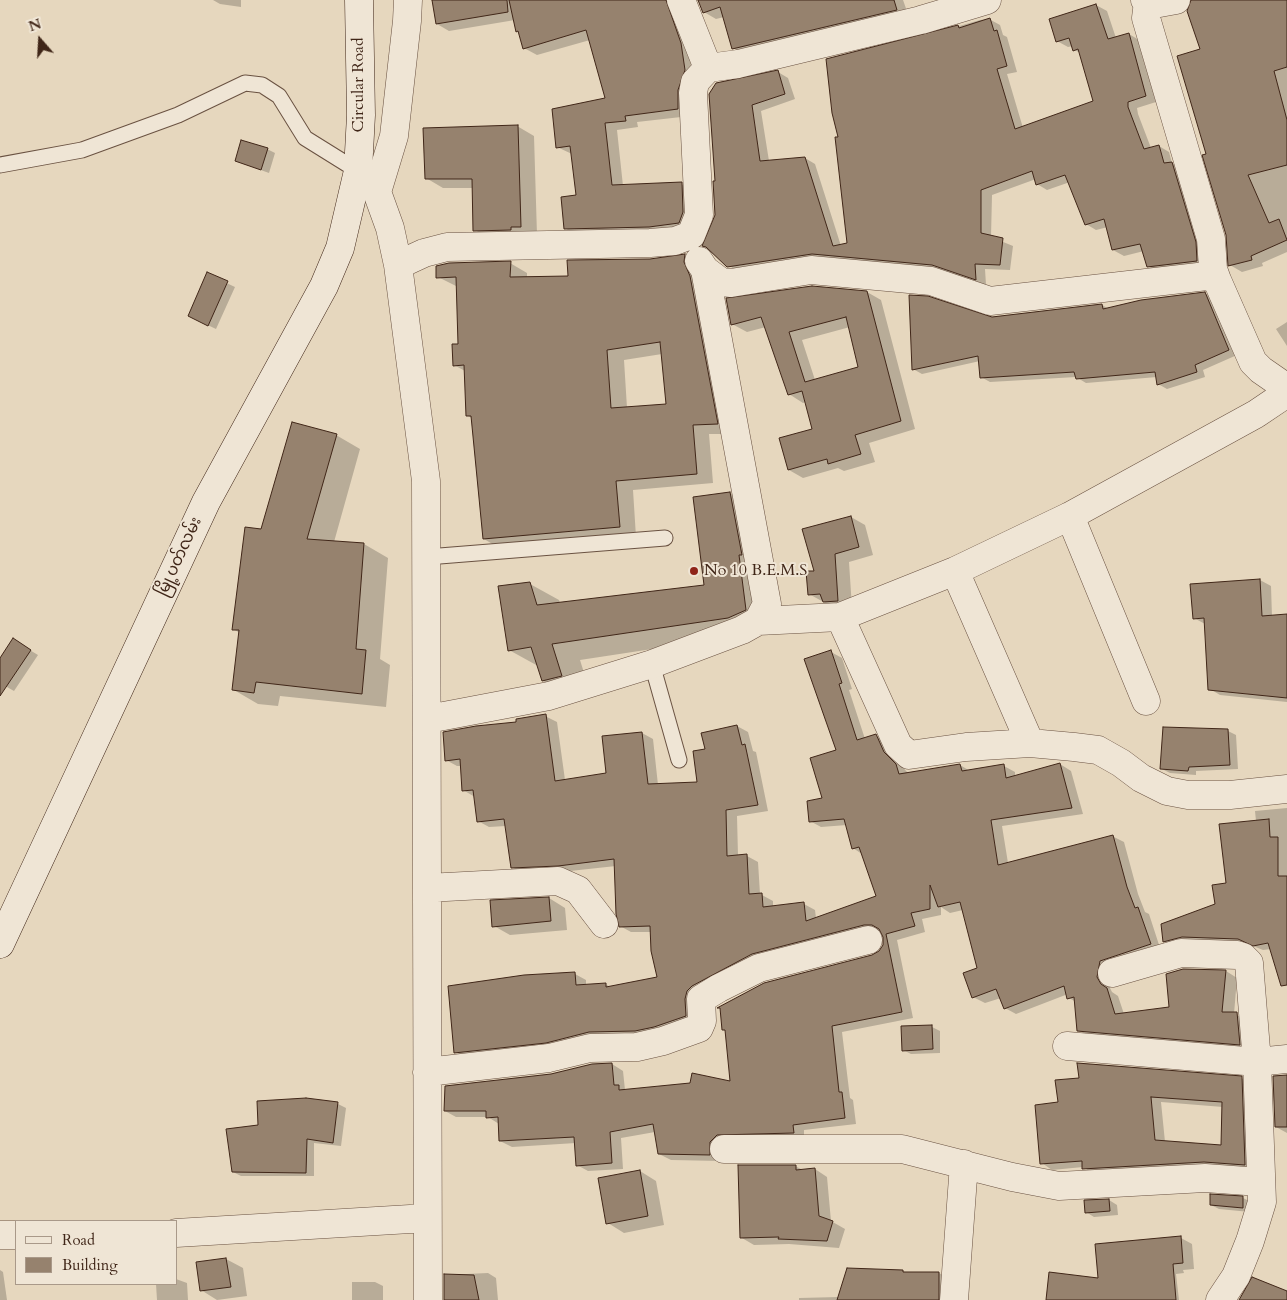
<!DOCTYPE html>
<meta charset="utf-8">
<style>
body{margin:0}
#map{position:relative;width:1287px;height:1300px;overflow:hidden;background:#e6d7be;font-family:Cardo,serif}
canvas{display:block}
.legend{position:absolute;left:15px;top:1220px;width:162px;height:65px;box-sizing:border-box;background:#efe5d5;border:1px solid #a99989;margin:0;padding:6px 9px;list-style:none;font-size:15px;color:#402618}
.legend li{display:flex;align-items:center;gap:10px;height:25px}
.legend b{width:25px;border:1px solid #a99989}
.north{position:absolute;left:15px;top:15px;width:50px;height:50px;-webkit-text-stroke:4px #efe5d5;paint-order:stroke;rotate:341deg;font-size:14px;font-weight:700;line-height:20px;text-align:center;color:#402618}
.north::after{content:'';display:block;margin:auto;width:18px;height:22px;background:#402618;clip-path:polygon(50% 0,100% 100%,50% 72%,0 100%)}
</style>
<div id="map">
<canvas width="1287" height="1300"></canvas>
<ul class="legend">
<li><b style="height:6px;background:#efe5d5"></b>Road</li>
<li><b style="height:14px;background:#96826e"></b>Building</li>
</ul>
<div class="north">N</div>
</div>
<script>
const ctx = document.querySelector('canvas').getContext('2d');
ctx.lineJoin = 'round';
function fill(path, color) { ctx.fillStyle = color; ctx.fill(path, 'evenodd'); }
const poly = rows => new Path2D(rows.map(r => 'M' + r).join(''));
function trace(path, color, width, dash) { ctx.strokeStyle = color; ctx.lineWidth = width; ctx.lineCap = dash ? 'butt' : 'round'; ctx.setLineDash(dash || []); ctx.stroke(path); }
function label(font, color, halo, rows, align = 'center') {
  ctx.font = font + ' Cardo,"Noto Sans Myanmar",serif'; ctx.lineWidth = 4; ctx.setLineDash([]); ctx.textBaseline = 'middle'; ctx.strokeStyle = halo; ctx.fillStyle = color; for (const [text, x, y, turn = 0] of rows) {
    ctx.save(); ctx.translate(x, y); ctx.rotate((+turn || 0) * Math.PI / 180); ctx.textAlign = isNaN(turn) ? turn : align; if (halo) ctx.strokeText(text, 0, 0); ctx.fillText(text, 0, 0); ctx.restore();
  }
}
fill(poly([
 [213,0,241,0,241,7,220,4],
 [433,0,680,0,693,51,690,116,637,122,638,127,617,130,623,186,681,184,694,191,691,229,577,236,565,228,578,196,572,154,557,147,606,99,590,40,537,55,524,48,515,20,449,31,437,24],
 [698,0,903,0,909,17,745,55,733,48,724,17,716,19,704,12],
 [1192,0,1287,0,1287,252,1262,263,1263,266,1242,272,1230,265,1227,235,1208,155,1201,50],
 [1096,5,1107,11,1116,38,1129,34,1139,40,1156,102,1137,108,1138,114,1151,148,1159,146,1169,152,1172,163,1182,169,1207,267,1158,272,1148,266,1144,251,1124,256,1113,250,1108,227,1096,230,1086,224,1070,182,1047,190,1037,184,1036,179,992,195,991,237,1013,246,1010,270,985,269,986,285,944,271,824,260,738,272,703,246,716,215,716,182,710,94,778,72,788,78,795,99,761,111,769,161,805,158,815,164,841,246,849,244,840,138,925,36,980,20,989,19,1000,25,1003,35,1007,37,1017,72,1007,74,1023,128,1095,102,1081,53,1074,50,1073,46,1068,47,1057,41],
 [517,126,534,136,537,235,491,240,475,230,473,188,443,188,426,178],
 [267,149,275,153,269,173,236,161],
 [685,255,702,265,734,434,709,434,713,483,633,490,636,537,501,549,484,539,473,419,467,415,465,371,454,365,459,345,458,287,438,277,510,263,527,273,527,278,569,278,650,260],
 [662,354,668,406,627,408,624,360],
 [207,274,235,287,216,329,197,320],
 [867,292,881,300,915,429,869,443,875,462,844,471,838,468,803,478,789,470,814,430,806,402,803,403,789,394,766,327,747,332,732,324,728,299],
 [850,327,860,368,815,380,802,340],
 [1205,293,1213,298,1237,355,1203,370,1205,377,1167,389,1158,384,1157,377,1086,383,1076,377,990,382,981,377,980,361,922,374,913,369,992,318,1102,305,1109,309],
 [1287,322,1287,346,1276,329],
 [336,435,360,449,334,542,364,544,388,558,380,659,390,665,386,707,280,696,278,706,258,704,234,690,240,633,233,629,262,530],
 [730,493,759,510,764,632,580,660,590,692,572,697,543,681,538,666,509,650,530,584,559,600,560,603,706,586],
 [851,517,865,525,873,555,849,562,852,608,838,610,809,594,815,572],
 [1260,580,1271,586,1272,617,1287,616,1287,702,1220,695,1210,689,1205,624,1194,618,1192,585],
 [13,640,38,655,14,691,0,683,0,660],
 [831,652,842,658,852,689,849,690,865,739,876,736,887,742,895,759,908,773,960,765,970,771,1004,766,1015,772,1015,776,1060,764,1071,771,1083,814,1002,826,1008,863,1112,836,1124,842,1138,894,1145,912,1149,914,1161,951,1108,984,1112,992,1118,996,1124,1014,1171,1008,1183,970,1226,971,1237,978,1234,1014,1248,1020,1251,1051,1090,1037,1078,1030,1076,1002,1069,998,1068,994,1016,1014,1005,1008,1001,998,985,1003,973,997,978,969,963,910,950,913,941,907,941,915,922,919,925,932,897,940,913,1018,842,1032,850,1098,853,1100,856,1124,804,1130,804,1139,721,1161,671,1160,659,1154,655,1132,621,1138,623,1169,588,1171,577,1165,576,1143,512,1147,500,1141,499,1124,488,1117,456,1117,445,1111,551,1075,612,1064,623,1071,625,1090,731,1082,727,1031,723,1030,879,952,884,945,884,936,881,931,876,931,764,960,697,1022,666,1033,467,1059,456,1052,575,974,586,980,586,986,605,984,612,988,658,978,652,932,631,932,620,926,616,866,570,871,523,874,512,867,506,826,489,827,478,821,475,797,463,790,462,766,457,766,446,760,518,724,545,716,557,722,565,780,607,774,603,737,642,733,653,739,658,785,699,783,706,750,737,726,748,732,753,751,756,752,768,811,737,816,738,856,747,856,758,862,760,894,773,901,773,907,804,904,815,910,816,918,877,897,862,854,853,848,847,825,821,827,810,821,823,799,838,751],
 [1228,731,1236,735,1238,769,1196,771,1196,775,1170,773,1162,769],
 [1287,808,1287,978,1271,949,1263,950,1248,944,1191,942,1173,946,1164,941,1216,905,1256,821,1255,811],
 [549,898,565,908,567,930,510,935,494,926],
 [932,1027,940,1031,940,1053,911,1054,903,1050],
 [1287,1075,1287,1133,1276,1127,1274,1077],
 [1241,1078,1252,1084,1255,1170,1094,1174,1083,1167,1052,1170,1042,1163,1036,1106],
 [1161,1102,1223,1107,1222,1146,1165,1142],
 [338,1104,346,1108,341,1146,314,1143,314,1176,241,1176,233,1172,260,1126],
 [795,1166,803,1170,815,1169,827,1177,831,1221,845,1229,839,1248,789,1244,754,1245,742,1238],
 [640,1171,656,1181,664,1225,624,1233,608,1223],
 [1212,1195,1243,1198,1251,1202,1250,1212,1219,1209,1211,1205],
 [1109,1200,1117,1205,1118,1215,1094,1217,1086,1212,1085,1201],
 [1181,1238,1192,1244,1194,1269,1183,1270,1184,1273,1176,1274,1179,1300,1048,1300,1099,1279],
 [226,1259,243,1268,247,1296,217,1300,201,1290,197,1263],
 [0,1270,3,1272,7,1300,0,1300],
 [903,1271,907,1273,939,1273,948,1278,948,1300,799,1300,799,1298,839,1297],
 [488,1273,496,1278,498,1300,446,1300,445,1275],
 [176,1279,187,1283,188,1300,157,1300,156,1284,176,1284],
 [352,1282,375,1282,383,1286,383,1300,352,1300]
]), '#0003');
const building = poly([
 [432,0,507,0,508,12,436,24,432,0],
 [509,0,666,0,681,43,685,70,678,90,678,109,625,116,626,121,605,123,612,185,682,182,683,212,679,223,649,227,564,229,561,197,576,195,570,146,556,148,552,109,605,98,586,30,523,49,518,31,516,32,509,0],
 [698,0,894,0,897,10,732,49,720,7,703,13,698,0],
 [1191,0,1287,0,1287,67,1274,71,1287,120,1287,165,1248,175,1269,223,1279,219,1287,240,1251,256,1252,260,1228,266,1226,235,1202,155,1206,154,1177,56,1200,49,1187,11,1191,0],
 [1096,4,1108,39,1129,33,1146,96,1128,102,1128,107,1144,149,1159,145,1164,163,1172,162,1196,242,1197,261,1147,267,1140,244,1112,250,1104,219,1085,225,1065,175,1036,185,1032,171,981,190,981,233,1003,238,1000,265,975,264,976,280,932,265,812,254,727,267,706,247,702,246,715,215,713,181,715,181,709,94,716,83,778,70,785,94,752,105,760,161,805,157,833,246,847,243,835,137,838,137,832,113,826,59,958,25,959,28,990,18,994,31,997,30,1007,66,997,69,1015,129,1093,101,1078,49,1073,51,1069,38,1056,42,1049,19,1096,4],
 [518,125,521,227,511,227,511,230,473,231,472,179,425,179,423,128,518,125],
 [241,140,268,148,261,170,235,161,241,140],
 [685,254,684,262,690,276,718,424,693,425,697,474,616,481,620,527,483,539,471,416,466,416,464,365,453,366,452,344,458,344,456,277,436,278,436,266,449,263,511,261,510,277,568,276,567,260,650,259,685,254],
 [660,342,666,404,611,408,607,350,660,342],
 [207,272,228,281,208,326,188,316,207,272],
 [812,286,867,291,901,421,855,435,861,454,828,464,827,459,788,470,779,438,812,429,802,391,788,395,761,317,731,325,726,298,812,286],
 [846,317,858,367,805,382,789,332,846,317],
 [1205,292,1229,350,1195,365,1197,372,1157,385,1155,372,1076,379,1074,372,980,378,978,356,912,370,909,295,928,296,992,317,1102,304,1103,309,1141,300,1205,292],
 [292,422,337,434,307,539,364,543,356,649,366,650,362,694,256,682,254,693,232,690,239,630,232,630,245,527,261,529,292,422],
 [730,492,742,555,739,555,746,610,728,618,552,644,562,676,542,681,531,647,508,651,498,586,530,582,537,605,704,585,693,497,730,492],
 [851,516,859,547,835,554,838,601,823,602,820,594,808,595,806,571,814,571,802,529,851,516],
 [1260,579,1262,616,1287,614,1287,698,1208,690,1204,618,1193,619,1190,584,1260,579],
 [13,638,31,650,0,696,0,658,13,638],
 [831,650,842,683,839,684,857,740,876,734,884,752,896,764,899,774,960,764,962,771,1004,764,1006,778,1060,763,1072,808,991,820,998,865,1113,835,1127,887,1135,908,1138,907,1151,944,1100,961,1097,977,1101,984,1107,988,1115,1014,1169,1007,1166,974,1183,969,1226,970,1222,1012,1237,1012,1240,1045,1077,1031,1074,997,1067,999,1064,986,1004,1009,996,989,972,998,963,973,977,968,960,902,938,907,930,885,930,909,911,913,915,926,886,934,902,1012,832,1026,839,1092,842,1092,845,1118,793,1125,794,1133,717,1135,710,1142,710,1155,658,1154,653,1124,610,1132,612,1163,576,1166,574,1137,499,1141,498,1117,486,1118,486,1111,444,1111,445,1086,551,1074,592,1064,612,1063,614,1085,619,1085,619,1090,690,1083,692,1073,730,1081,725,1030,722,1030,720,1008,717,1008,764,983,872,955,879,951,883,945,883,937,879,929,872,925,864,925,752,954,692,986,687,991,685,999,686,1016,654,1027,635,1031,589,1032,546,1043,454,1053,448,986,524,975,575,972,576,985,606,983,606,987,657,977,651,951,650,926,619,927,616,914,614,859,558,866,511,868,504,819,477,822,473,790,462,791,460,759,445,761,443,732,476,726,516,722,516,719,546,714,555,781,606,773,602,736,642,732,648,784,697,782,693,751,705,749,701,733,737,725,742,745,745,744,758,805,726,810,727,856,747,854,749,894,762,893,763,907,804,902,806,921,876,896,859,847,852,849,844,819,809,822,807,801,822,798,810,758,836,750,804,659,831,650],
 [1163,727,1228,729,1230,765,1189,767,1188,771,1160,769,1163,727],
 [1269,819,1270,837,1278,837,1278,876,1287,876,1287,985,1281,986,1268,943,1253,946,1238,939,1182,937,1163,942,1161,924,1215,904,1212,885,1226,883,1219,824,1269,819],
 [549,897,551,921,492,927,490,900,549,897],
 [932,1025,933,1049,902,1051,901,1026,932,1025],
 [1077,1063,1242,1076,1245,1165,1204,1162,1082,1169,1082,1161,1040,1164,1035,1105,1058,1102,1055,1080,1079,1078,1077,1063],
 [1151,1097,1222,1102,1221,1145,1155,1140,1151,1097],
 [1287,1075,1287,1127,1275,1127,1273,1076,1287,1075],
 [306,1098,338,1102,333,1143,307,1139,306,1173,232,1172,226,1129,258,1125,257,1101,306,1098],
 [738,1165,796,1165,796,1170,815,1168,819,1216,833,1221,827,1241,778,1239,779,1237,740,1238,738,1165],
 [640,1170,648,1216,606,1224,598,1178,640,1170],
 [1210,1194,1243,1196,1243,1208,1210,1205,1210,1194],
 [1109,1199,1110,1211,1085,1213,1084,1200,1109,1199],
 [1181,1236,1183,1263,1173,1264,1176,1300,1046,1300,1049,1272,1098,1278,1095,1244,1181,1236],
 [226,1258,231,1287,200,1291,196,1262,226,1258],
 [847,1268,903,1270,903,1272,939,1272,939,1300,837,1300,847,1268],
 [444,1274,474,1275,479,1300,444,1300,444,1274],
 [1252,1277,1287,1291,1287,1300,1239,1300,1252,1277]
]);
fill(building, '#96826e');
trace(building, '#402618', 1);
const lane = poly([
 [0,165,82,150,178,115,245,83,262,85,279,96,305,138,358,171],
 [427,557,665,538],
 [652,664,679,760]
]);
const street = poly([
 [681,0,708,68],
 [1145,0,1154,4,1176,0],
 [1148,2,1146,18,1211,239,1213,269,1217,280],
 [358,171,377,192,390,228,398,265,426,481,428,1300],
 [377,192,394,136,407,21,408,0],
 [699,261,705,270,721,282,731,283,811,270,931,281,990,301,1207,276,1217,280,1253,362,1261,370,1287,388],
 [398,265,424,253,447,247,650,243,675,241,691,235,699,215,693,93,695,82,708,68,738,64,921,20,987,0],
 [1070,516,1146,701],
 [955,571,1030,743],
 [840,617,898,745,909,755,966,747,1030,743,1074,747,1098,750,1121,763,1141,778,1167,791,1188,795,1230,795,1287,789],
 [758,621,840,617,955,571,1070,516,1256,414,1287,393],
 [428,719,549,696,652,664,742,630,758,621,767,604,705,270],
 [427,888,558,881,578,890,604,924],
 [1112,973,1181,953,1237,955,1243,957,1249,963,1257,1062,1262,1202,1250,1241,1236,1276,1220,1300],
 [1067,1046,1257,1062,1287,1059],
 [427,1072,549,1058,590,1048,637,1047,663,1041,699,1028,702,1021,701,999,719,988,759,968,868,940],
 [724,1149,902,1149,1012,1177,1059,1186,1205,1178,1260,1182],
 [176,1233,427,1218],
 [0,1235,16,1235],
 [954,1300,964,1164]
]);
const secondary = poly([
 [0,944,206,502,324,286,340,248,358,171,361,115,359,0]
]);
trace(lane, '#6a5242', 17);
trace(street, '#6a5242', 29);
trace(secondary, '#402618', 29);
trace(lane, '#efe5d5', 15);
trace(street, '#efe5d5', 28);
trace(secondary, '#efe5d5', 28);
for (const [x, y, r, color] of [
 [694,571,5,"#8f2418"]
]) { const dot = new Path2D(); dot.arc(x, y, r, 0, 2 * Math.PI); ctx.fillStyle = color; ctx.fill(dot); trace(dot, '#efe5d5', 2); }
label('16px', '#402618', '#efe5d5', [
 ["Circular Road",359,85,-90],
 ["မြို့ပတ်လမ်း",180,557,-65]
]);
label('16px', '#402618', '#efe5d5', [
 ["No 10 B.E.M.S",704,571]
], 'left');
</script>
